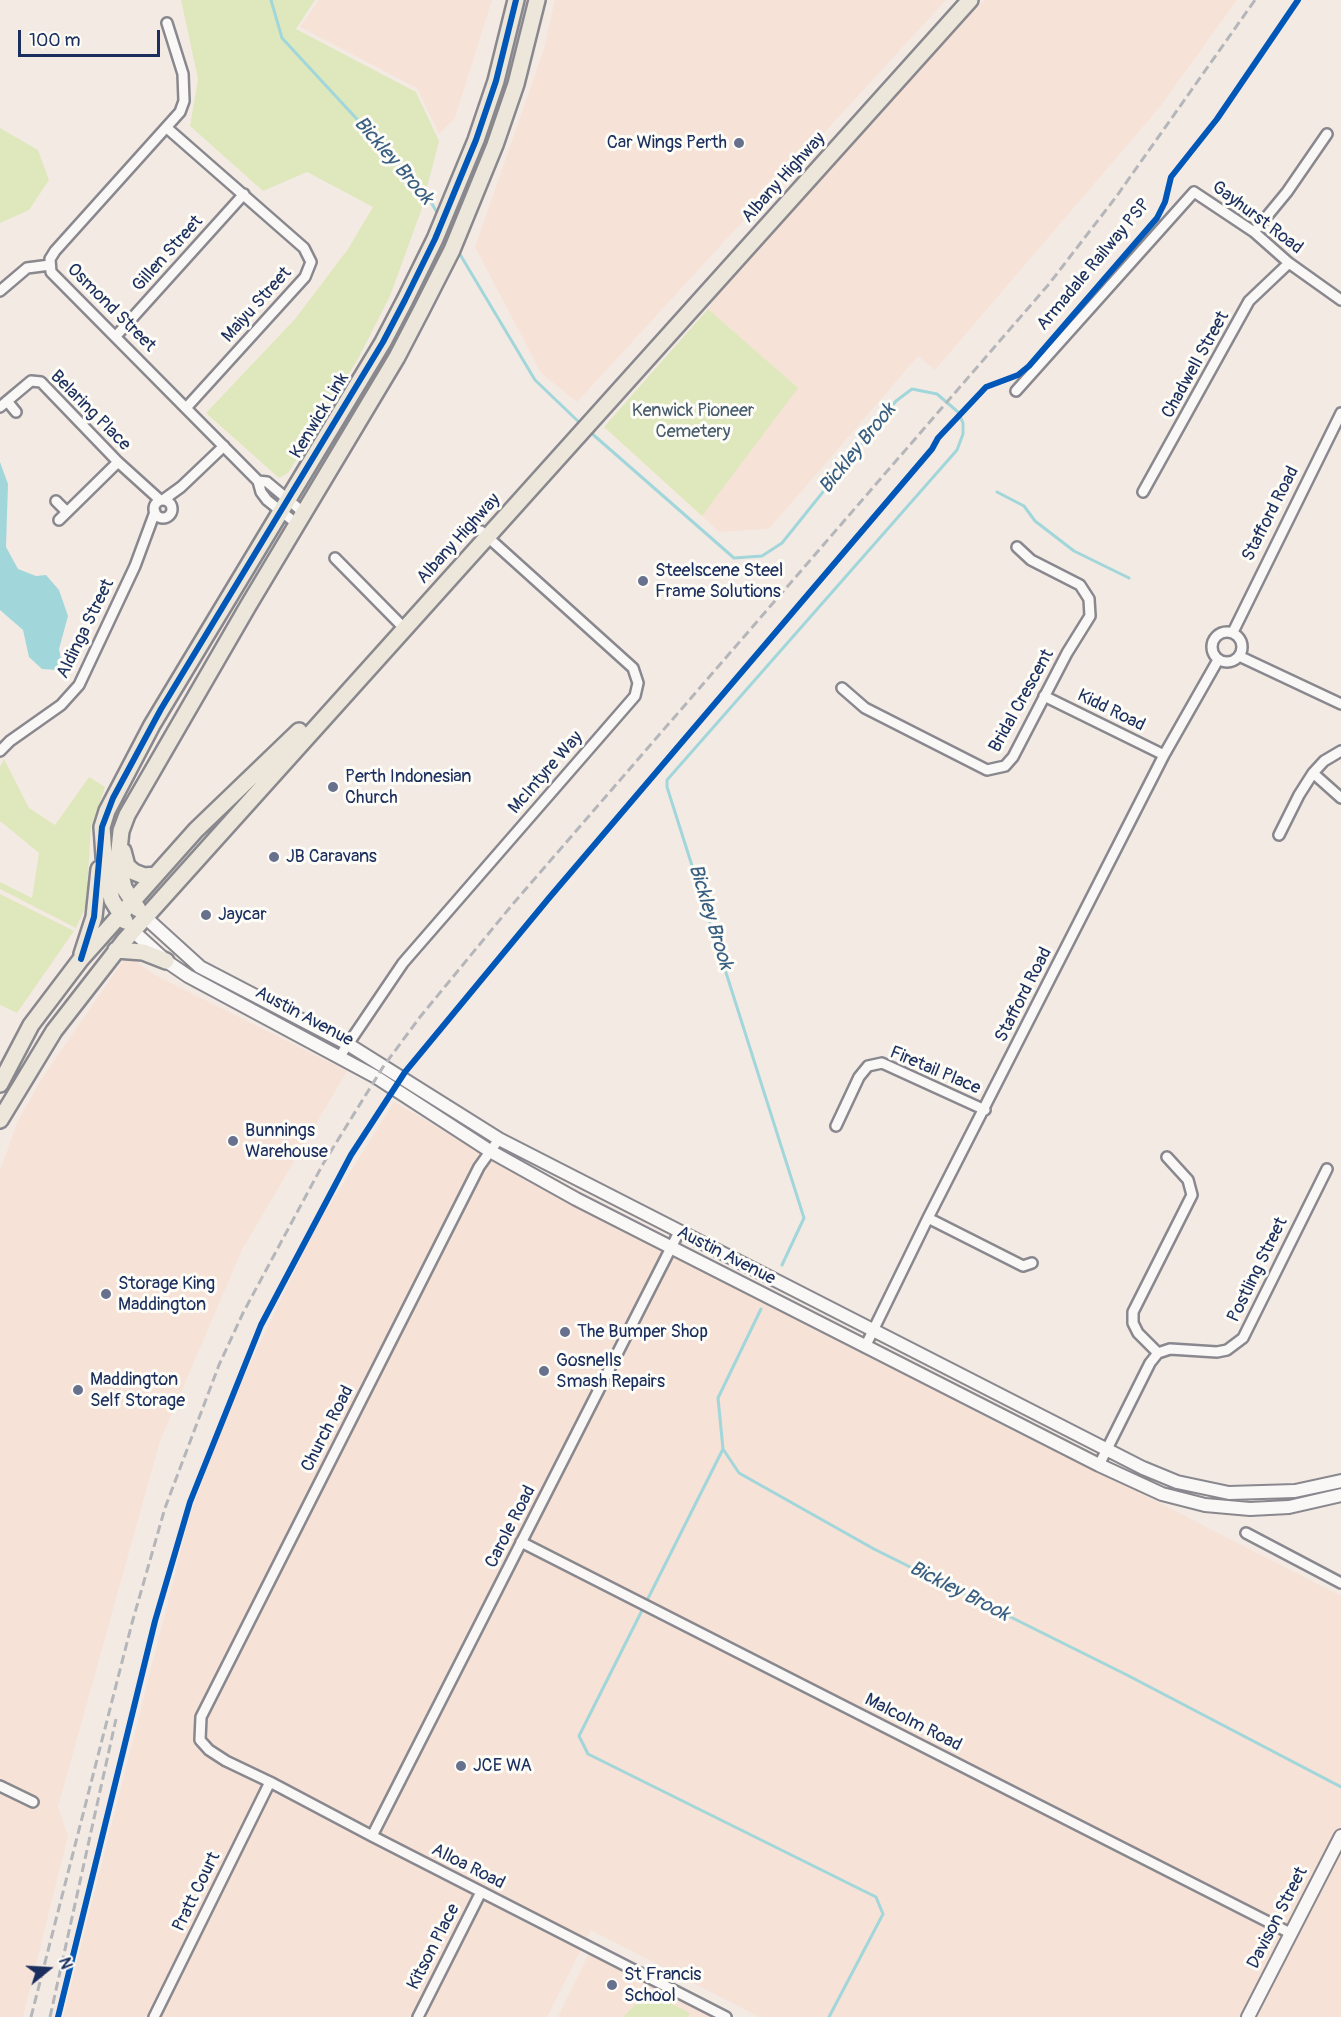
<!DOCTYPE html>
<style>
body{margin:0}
#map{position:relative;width:1341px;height:2017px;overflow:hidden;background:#f4eae4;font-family:Pangolin,sans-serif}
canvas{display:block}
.north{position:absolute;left:18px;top:1939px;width:60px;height:60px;-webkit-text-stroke:4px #fdfcf7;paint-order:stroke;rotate:72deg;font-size:16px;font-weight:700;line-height:24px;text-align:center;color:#1b2f5e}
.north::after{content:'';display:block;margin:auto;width:21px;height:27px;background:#1b2f5e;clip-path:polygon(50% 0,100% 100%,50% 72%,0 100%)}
.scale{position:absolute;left:18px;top:30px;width:142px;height:27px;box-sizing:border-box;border:3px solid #1b2f5e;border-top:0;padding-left:8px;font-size:18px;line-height:21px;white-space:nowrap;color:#1b2f5e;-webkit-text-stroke:4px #fdfcf7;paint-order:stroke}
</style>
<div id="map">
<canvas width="1341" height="2017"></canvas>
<div class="north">N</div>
<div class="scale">100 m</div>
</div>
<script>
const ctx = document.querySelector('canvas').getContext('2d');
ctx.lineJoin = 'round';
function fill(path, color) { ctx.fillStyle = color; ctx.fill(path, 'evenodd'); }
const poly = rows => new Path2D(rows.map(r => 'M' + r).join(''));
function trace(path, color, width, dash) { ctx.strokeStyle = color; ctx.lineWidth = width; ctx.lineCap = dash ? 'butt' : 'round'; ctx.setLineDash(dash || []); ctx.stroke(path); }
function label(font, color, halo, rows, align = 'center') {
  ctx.font = font + ' Pangolin,sans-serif'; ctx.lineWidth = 6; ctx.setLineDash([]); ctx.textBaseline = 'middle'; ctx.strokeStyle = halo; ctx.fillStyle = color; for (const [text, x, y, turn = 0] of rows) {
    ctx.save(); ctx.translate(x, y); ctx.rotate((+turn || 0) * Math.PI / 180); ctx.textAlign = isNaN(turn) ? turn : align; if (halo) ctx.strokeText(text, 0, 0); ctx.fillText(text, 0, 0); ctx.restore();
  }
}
fill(poly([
 [319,0,492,0,455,118,439,134,417,88,300,27],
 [555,0,946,0,577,402,541,373,475,247,544,49],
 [984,0,1237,0,1159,108,935,370,918,356,769,529,719,532,702,516,797,388,708,309,722,287],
 [134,960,153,974,347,1071,242,1250,160,1441,58,1807,68,1836,23,2017,0,2017,0,1171,17,1123,42,1078,123,961],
 [394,1102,520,1175,1341,1596,1341,2017,759,2017,591,1930,547,2017,63,2017,189,1518,230,1406,314,1230],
 [589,1953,712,2017,558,2017]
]), '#f6e2d7');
fill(poly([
 [181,0,315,0,296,29,416,92,439,141,421,211,390,296,359,357,321,420,288,473,279,478,206,413,295,319,348,249,373,207,307,172,263,191,190,126,198,79],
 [0,128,38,150,49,180,29,210,0,223],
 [708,309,798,388,702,516,604,427],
 [4,759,29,808,55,825,89,777,105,787,91,827,86,906,76,928,0,889,0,882,32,898,39,853,0,821,0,767],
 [0,894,74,931,17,1013,0,1005],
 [648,1992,690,2013,688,2017,623,2017]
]), '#dfe8bc');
fill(poly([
 [0,462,8,484,6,547,18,569,36,576,46,575,59,590,68,616,59,649,61,660,57,670,42,669,29,657,23,630,0,610]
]), '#a1d6da');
trace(poly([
 [271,0,282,38,427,195,439,216],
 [458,251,535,380,582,425],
 [589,431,734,558,762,556,782,543,896,401,912,389,937,394,958,412,963,423,963,434,957,450,667,780,667,787,804,1218,782,1265],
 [997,492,1024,506,1035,521,1074,551,1129,578],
 [761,1309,718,1398,723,1449,739,1473,874,1549,1127,1675,1341,1787],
 [723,1449,579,1736,588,1754,876,1897,883,1914,829,2017]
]), '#a1d6da', 3);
const minor = poly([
 [167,23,183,74,184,101,180,112,55,251,50,259,51,272,258,481,261,492,267,500,297,524],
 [167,128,304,248,311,262,305,277,186,408],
 [1254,232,1287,192,1327,134],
 [0,291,27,268,50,265],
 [116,336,244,194],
 [1016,391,1194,192,1254,232,1289,263,1341,300],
 [7,401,16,412],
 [0,407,31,381,41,382,118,462,160,500],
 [258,481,267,482,304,513],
 [1143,492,1249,301,1289,263],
 [163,500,181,487,224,446],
 '154 509a9 9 0 1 1 18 0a9 9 0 1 1-18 0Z',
 [56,501,67,512],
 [59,520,118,462],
 [335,558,404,628],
 '1212 647a15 15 0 1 1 30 0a15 15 0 1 1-30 0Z',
 [1233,632,1341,413],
 [1239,656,1341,704],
 [842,688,865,708,987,770,1005,766,1013,757,1067,653,1090,616,1089,599,1080,585,1031,560,1017,547],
 [1044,696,1164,755],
 [0,751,10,741,61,705,79,685,135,566,155,512],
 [1313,773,1341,798],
 [1279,835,1299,795,1313,773,1324,761,1341,751],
 [340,1056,403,963,635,696,638,683,633,668,481,531],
 [836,1126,859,1077,868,1066,882,1063,985,1110],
 [499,1139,479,1167,201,1717,200,1740,209,1750,226,1761,270,1782,372,1836,726,2017],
 [928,1218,1023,1266,1032,1263],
 [865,1347,928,1218,1164,755,1218,660],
 [1158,1353,1170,1349,1217,1352,1227,1350,1243,1338,1327,1169],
 [1099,1465,1150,1363,1158,1353,1138,1333,1133,1323,1133,1312,1192,1195,1188,1180,1167,1157],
 [1246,1533,1341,1583],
 [521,1542,1290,1933],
 [0,1786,33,1802],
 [372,1836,679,1232],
 [154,2017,270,1782],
 [418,2017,481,1892]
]);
const secondary = poly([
 [146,918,200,967,346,1043,499,1139,1143,1468,1177,1482,1229,1493,1295,1491,1341,1481],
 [133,931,166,961,188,976,376,1077,490,1151,576,1199,1099,1465,1162,1494,1205,1505,1250,1509,1289,1507,1341,1495],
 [1248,2017,1341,1836]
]);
const trunk = poly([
 [123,851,127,866,134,872,144,876,156,875],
 [138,909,124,888,118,859,121,831,127,815,248,606,397,357,422,309,452,250,495,145,516,84,537,0],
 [125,921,112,900,105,870,102,827,107,811,152,725,383,342,405,300,435,239,476,140,496,81,516,0],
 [116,950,143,952,166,961],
 [82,954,94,917,99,869],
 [0,1084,31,1025,81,959,196,830,299,731],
 [0,1120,54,1031,124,941,970,0]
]);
trace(minor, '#89888e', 14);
trace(secondary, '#89888e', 16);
trace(trunk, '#89888e', 20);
trace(minor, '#faf8f6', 9);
trace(secondary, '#faf8f6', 12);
trace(trunk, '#ece7da', 15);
trace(poly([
 [31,2017,132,1623,165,1508,219,1365,243,1313,323,1164,383,1067,420,1017,512,905,1049,284,1116,197,1255,0],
 [50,2017,116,1719]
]), '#b5b6ba', 3, [9, 4.5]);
trace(poly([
 [81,959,94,917,102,827,113,798,161,709,383,342,405,300,435,239,476,140,496,81,516,0],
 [58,2017,155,1621,190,1502,261,1325,351,1155,405,1072,549,898,932,449,938,438,986,387,1018,375,1029,366,1157,218,1165,202,1171,177,1217,119,1298,0]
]), '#0057b8', 6);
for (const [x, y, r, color] of [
 [739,143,6,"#67708d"],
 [643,581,6,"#67708d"],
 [333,787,6,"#67708d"],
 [274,857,6,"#67708d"],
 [206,915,6,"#67708d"],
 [233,1141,6,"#67708d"],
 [106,1294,6,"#67708d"],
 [565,1332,6,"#67708d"],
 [544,1371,6,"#67708d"],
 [78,1390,6,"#67708d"],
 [461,1766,6,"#67708d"],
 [612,1985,6,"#67708d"]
]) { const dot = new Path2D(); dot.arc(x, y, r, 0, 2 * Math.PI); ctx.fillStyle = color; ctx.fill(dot); trace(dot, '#fdfcf7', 2); }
label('18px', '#1b2f5e', '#fdfcf7', [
 ["Car Wings Perth",727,143,"right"],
 ["Steelscene Steel",655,571],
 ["Frame Solutions",655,592],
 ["Perth Indonesian",345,777],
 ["Church",345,798],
 ["JB Caravans",286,857],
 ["Jaycar",218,915],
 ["Bunnings",245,1131],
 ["Warehouse",245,1152],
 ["Storage King",118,1284],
 ["Maddington",118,1305],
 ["The Bumper Shop",577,1332],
 ["Gosnells",556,1361],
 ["Smash Repairs",556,1382],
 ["Maddington",90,1380],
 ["Self Storage",90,1401],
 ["JCE WA",473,1766],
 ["St Francis",624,1975],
 ["School",624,1996]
], 'left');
label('18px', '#1b2f5e', '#fdfcf7', [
 ["Albany Highway",784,178,-48],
 ["Gayhurst Road",1257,218,37],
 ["Gillen Street",168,254,-48],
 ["Armadale Railway PSP",1094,265,-50],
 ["Maiyu Street",257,305,-48],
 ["Osmond Street",111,308,45],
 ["Chadwell Street",1196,365,-61],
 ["Belaring Place",90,411,45],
 ["Kenwick Link",320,416,-59],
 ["Stafford Road",1271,514,-63],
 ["Albany Highway",459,539,-48],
 ["Aldinga Street",86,629,-64],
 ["Bridal Crescent",1022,701,-61],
 ["Kidd Road",1111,711,26],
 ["McIntyre Way",546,773,-49],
 ["Stafford Road",1024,995,-63],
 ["Austin Avenue",304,1017,28],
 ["Firetail Place",935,1071,23],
 ["Austin Avenue",726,1256,27],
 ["Postling Street",1258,1270,-64],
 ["Church Road",328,1429,-63],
 ["Carole Road",511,1527,-63],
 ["Malcolm Road",913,1723,27],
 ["Alloa Road",468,1867,27],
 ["Pratt Court",197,1892,-64],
 ["Davison Street",1278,1918,-63],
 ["Kitson Place",434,1947,-63]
]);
label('18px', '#485d6e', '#fdfcf7', [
 ["Kenwick Pioneer",693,411],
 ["Cemetery",693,432]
]);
label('italic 20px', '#385e82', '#fdfcf7', [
 ["Bickley Brook",393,161,49],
 ["Bickley Brook",858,449,-51],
 ["Bickley Brook",710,917,73],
 ["Bickley Brook",959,1592,27]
]);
</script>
